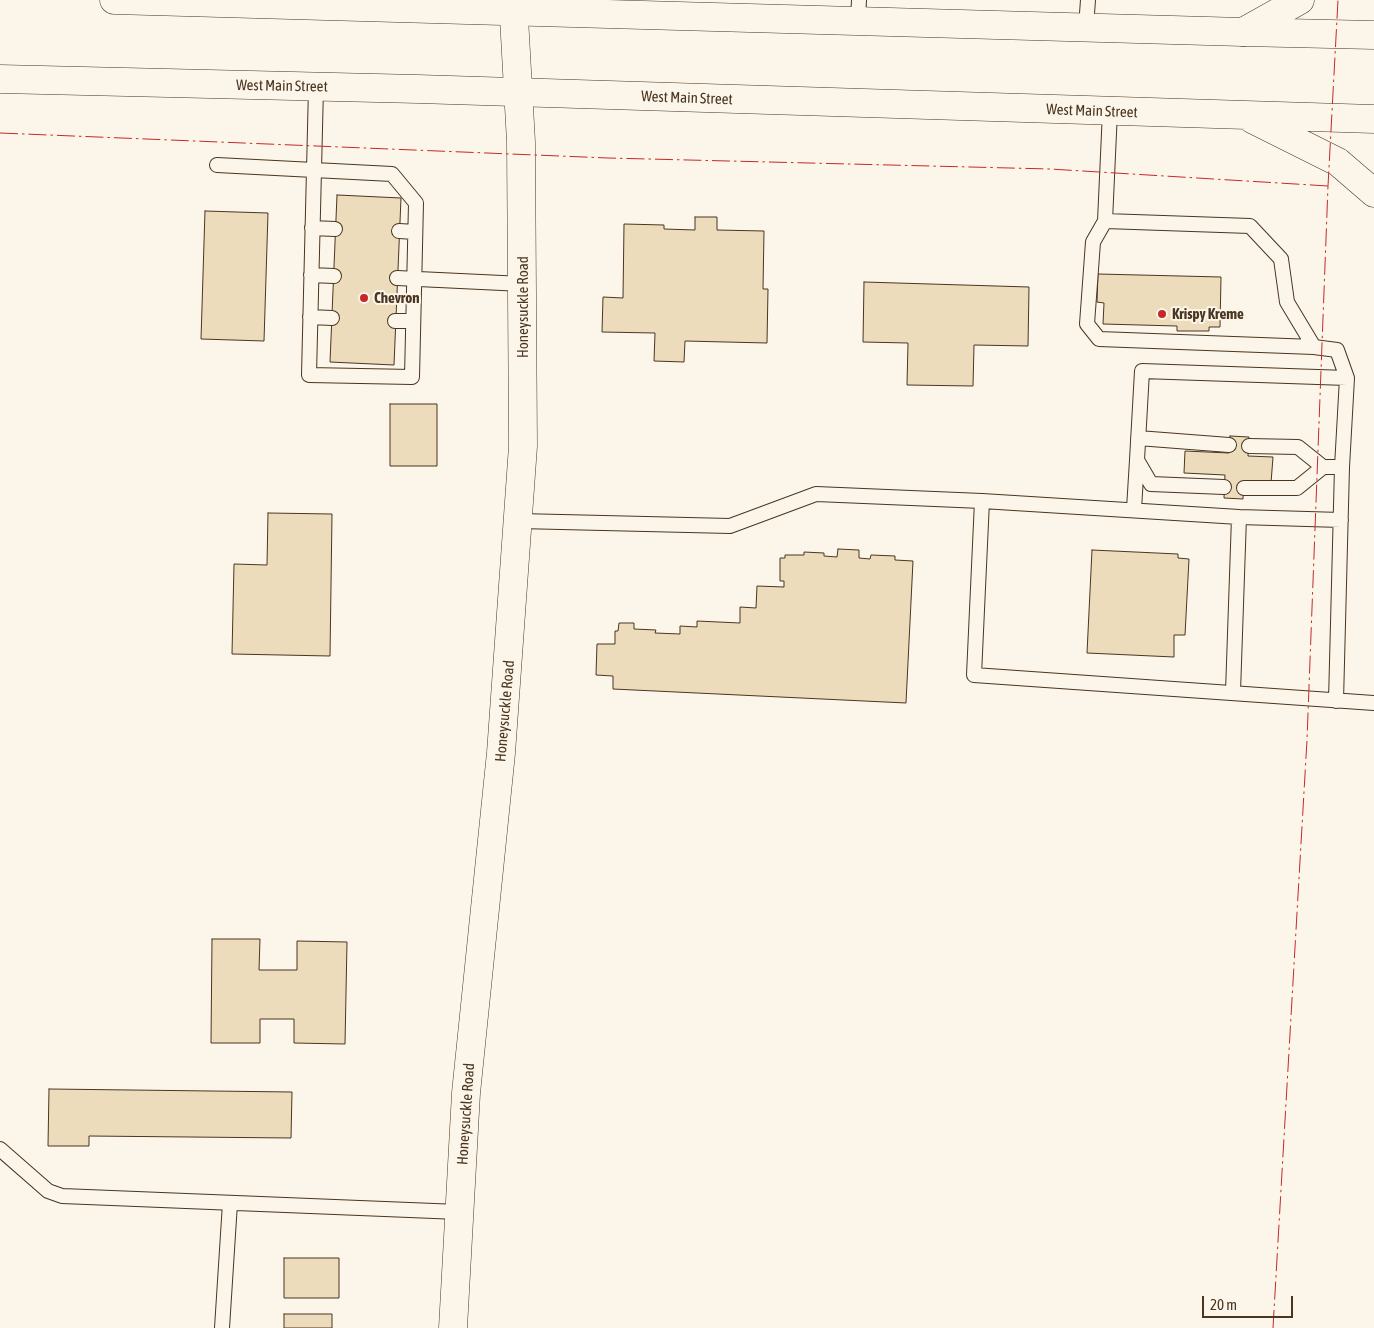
<!DOCTYPE html>
<style>
body{margin:0}
#map{position:relative;width:1374px;height:1328px;overflow:hidden;background:#fbf6e9;font-family:"Asap Condensed",sans-serif}
canvas{display:block}
.scale{position:absolute;left:1202px;top:1296px;width:91px;height:22px;box-sizing:border-box;border:2px solid #4a3520;border-top:0;padding-left:6px;font-size:15px;line-height:18px;white-space:nowrap;color:#4a3520;-webkit-text-stroke:4px #fbf6e9;paint-order:stroke}
</style>
<div id="map">
<canvas width="1374" height="1328"></canvas>
<div class="scale">20 m</div>
</div>
<script>
const ctx = document.querySelector('canvas').getContext('2d');
ctx.lineJoin = 'round';
function fill(path, color) { ctx.fillStyle = color; ctx.fill(path, 'evenodd'); }
const poly = rows => new Path2D(rows.map(r => 'M' + r).join(''));
function trace(path, color, width, dash) { ctx.strokeStyle = color; ctx.lineWidth = width; ctx.lineCap = dash ? 'butt' : 'round'; ctx.setLineDash(dash || []); ctx.stroke(path); }
function label(font, color, halo, rows, align = 'center') {
  ctx.font = font + ' "Asap Condensed",sans-serif'; ctx.lineWidth = 4; ctx.setLineDash([]); ctx.textBaseline = 'middle'; ctx.strokeStyle = halo; ctx.fillStyle = color; for (const [text, x, y, turn = 0] of rows) {
    ctx.save(); ctx.translate(x, y); ctx.rotate((+turn || 0) * Math.PI / 180); ctx.textAlign = isNaN(turn) ? turn : align; if (halo) ctx.strokeText(text, 0, 0); ctx.fillText(text, 0, 0); ctx.restore();
  }
}
const building = poly([
 [337,195,401,198,394,365,330,362,337,195],
 [205,211,268,213,264,341,201,339,205,211],
 [695,217,717,217,717,230,764,231,763,289,768,289,767,343,685,341,684,362,654,361,655,333,602,332,603,297,623,298,624,224,664,225,664,229,695,230,695,217],
 [1098,274,1221,277,1220,327,1209,327,1209,331,1177,331,1177,326,1103,324,1104,303,1097,302,1098,274],
 [864,282,1029,287,1028,346,974,345,973,386,907,385,908,343,863,342,864,282],
 [390,404,437,404,437,466,390,466,390,404],
 [1230,436,1249,437,1248,456,1273,457,1271,483,1244,482,1243,499,1224,498,1225,475,1184,473,1185,451,1229,453,1230,436],
 [268,513,332,514,330,656,232,654,234,564,267,565,268,513],
 [838,549,859,550,859,558,870,559,871,555,895,556,895,560,913,561,906,703,613,689,613,676,596,675,597,644,615,644,615,631,618,631,619,623,634,623,634,629,656,630,655,633,680,634,680,626,697,627,697,621,740,623,740,607,756,608,757,586,784,587,784,581,780,581,780,558,785,558,785,555,804,555,804,552,824,553,824,556,837,557,838,549],
 [1092,550,1178,554,1178,558,1189,559,1185,635,1174,635,1174,657,1087,653,1092,550],
 [212,939,260,939,259,970,297,970,297,941,347,942,345,1044,294,1043,294,1019,260,1019,260,1043,211,1043,212,939],
 [49,1089,292,1092,291,1138,89,1136,89,1146,48,1146,49,1089],
 [284,1258,339,1258,339,1298,284,1298,284,1258],
 [284,1314,332,1314,332,1328,284,1328,284,1314]
]);
fill(building, '#ecdcbc');
trace(building, '#4a3520', 1);
const service = poly([
 [858,20,859,0],
 [1086,27,1088,0],
 [1110,111,1105,221,1250,226,1281,259,1287,302,1314,347,1337,350,1347,378,1342,467,1336,701],
 [217,165,314,170,392,174,416,203,412,377,309,375,314,170,316,87],
 [1105,221,1093,242,1087,324,1099,339,1314,347],
 [312,228,335,229],
 [399,231,415,232],
 [311,275,334,276],
 [397,278,523,284],
 [310,317,332,318],
 [395,321,413,321],
 [1138,438,1229,445],
 [1249,446,1298,447,1323,467],
 [1224,487,1151,484,1137,460,1142,371,1347,378],
 [1244,488,1297,488,1323,467,1342,467],
 [1134,509,1137,460],
 [1239,517,1341,520],
 [519,521,730,526,816,494,982,501],
 [1233,692,1239,517,982,501,974,675,1374,703],
 [0,1149,48,1191,62,1196,459,1212],
 [222,1328,230,1203]
]);
const secondary = poly([
 [453,1328,466,1093,501,753,523,446,521,142,513,0]
]);
const primary = poly([
 [1243,32,1374,35]
]);
const trunk = poly([
 [114,0,1243,32,1300,0],
 [0,79,418,89,1374,119],
 [1252,119,1338,162,1374,193]
]);
trace(service, '#4a3520', 16);
trace(secondary, '#4a3520', 29);
trace(primary, '#4a3520', 29);
trace(trunk, '#4a3520', 29);
trace(service, '#fbf6e9', 14);
trace(secondary, '#fbf6e9', 28);
trace(primary, '#fbf6e9', 28);
trace(trunk, '#fbf6e9', 28);
trace(poly([
 [0,133,608,158,1050,169,1328,186],
 [1273,1328,1307,740,1328,186,1338,0]
]), '#c62828', 1, [18, 4, 2.5, 4]);
for (const [x, y, r, color] of [
 [364,298,5,"#c62828"],
 [1162,314,5,"#c62828"]
]) { const dot = new Path2D(); dot.arc(x, y, r, 0, 2 * Math.PI); ctx.fillStyle = color; ctx.fill(dot); trace(dot, '#fbf6e9', 2); }
label('15px', '#4a3520', '#fbf6e9', [
 ["West Main Street",282,86,1],
 ["West Main Street",687,98,2],
 ["West Main Street",1092,111,2],
 ["Honeysuckle Road",523,307,-90],
 ["Honeysuckle Road",505,711,-85],
 ["Honeysuckle Road",466,1114,-86]
]);
label('bold 15px', '#4a3520', '#fbf6e9', [
 ["Chevron",374,298],
 ["Krispy Kreme",1172,314]
], 'left');
</script>
